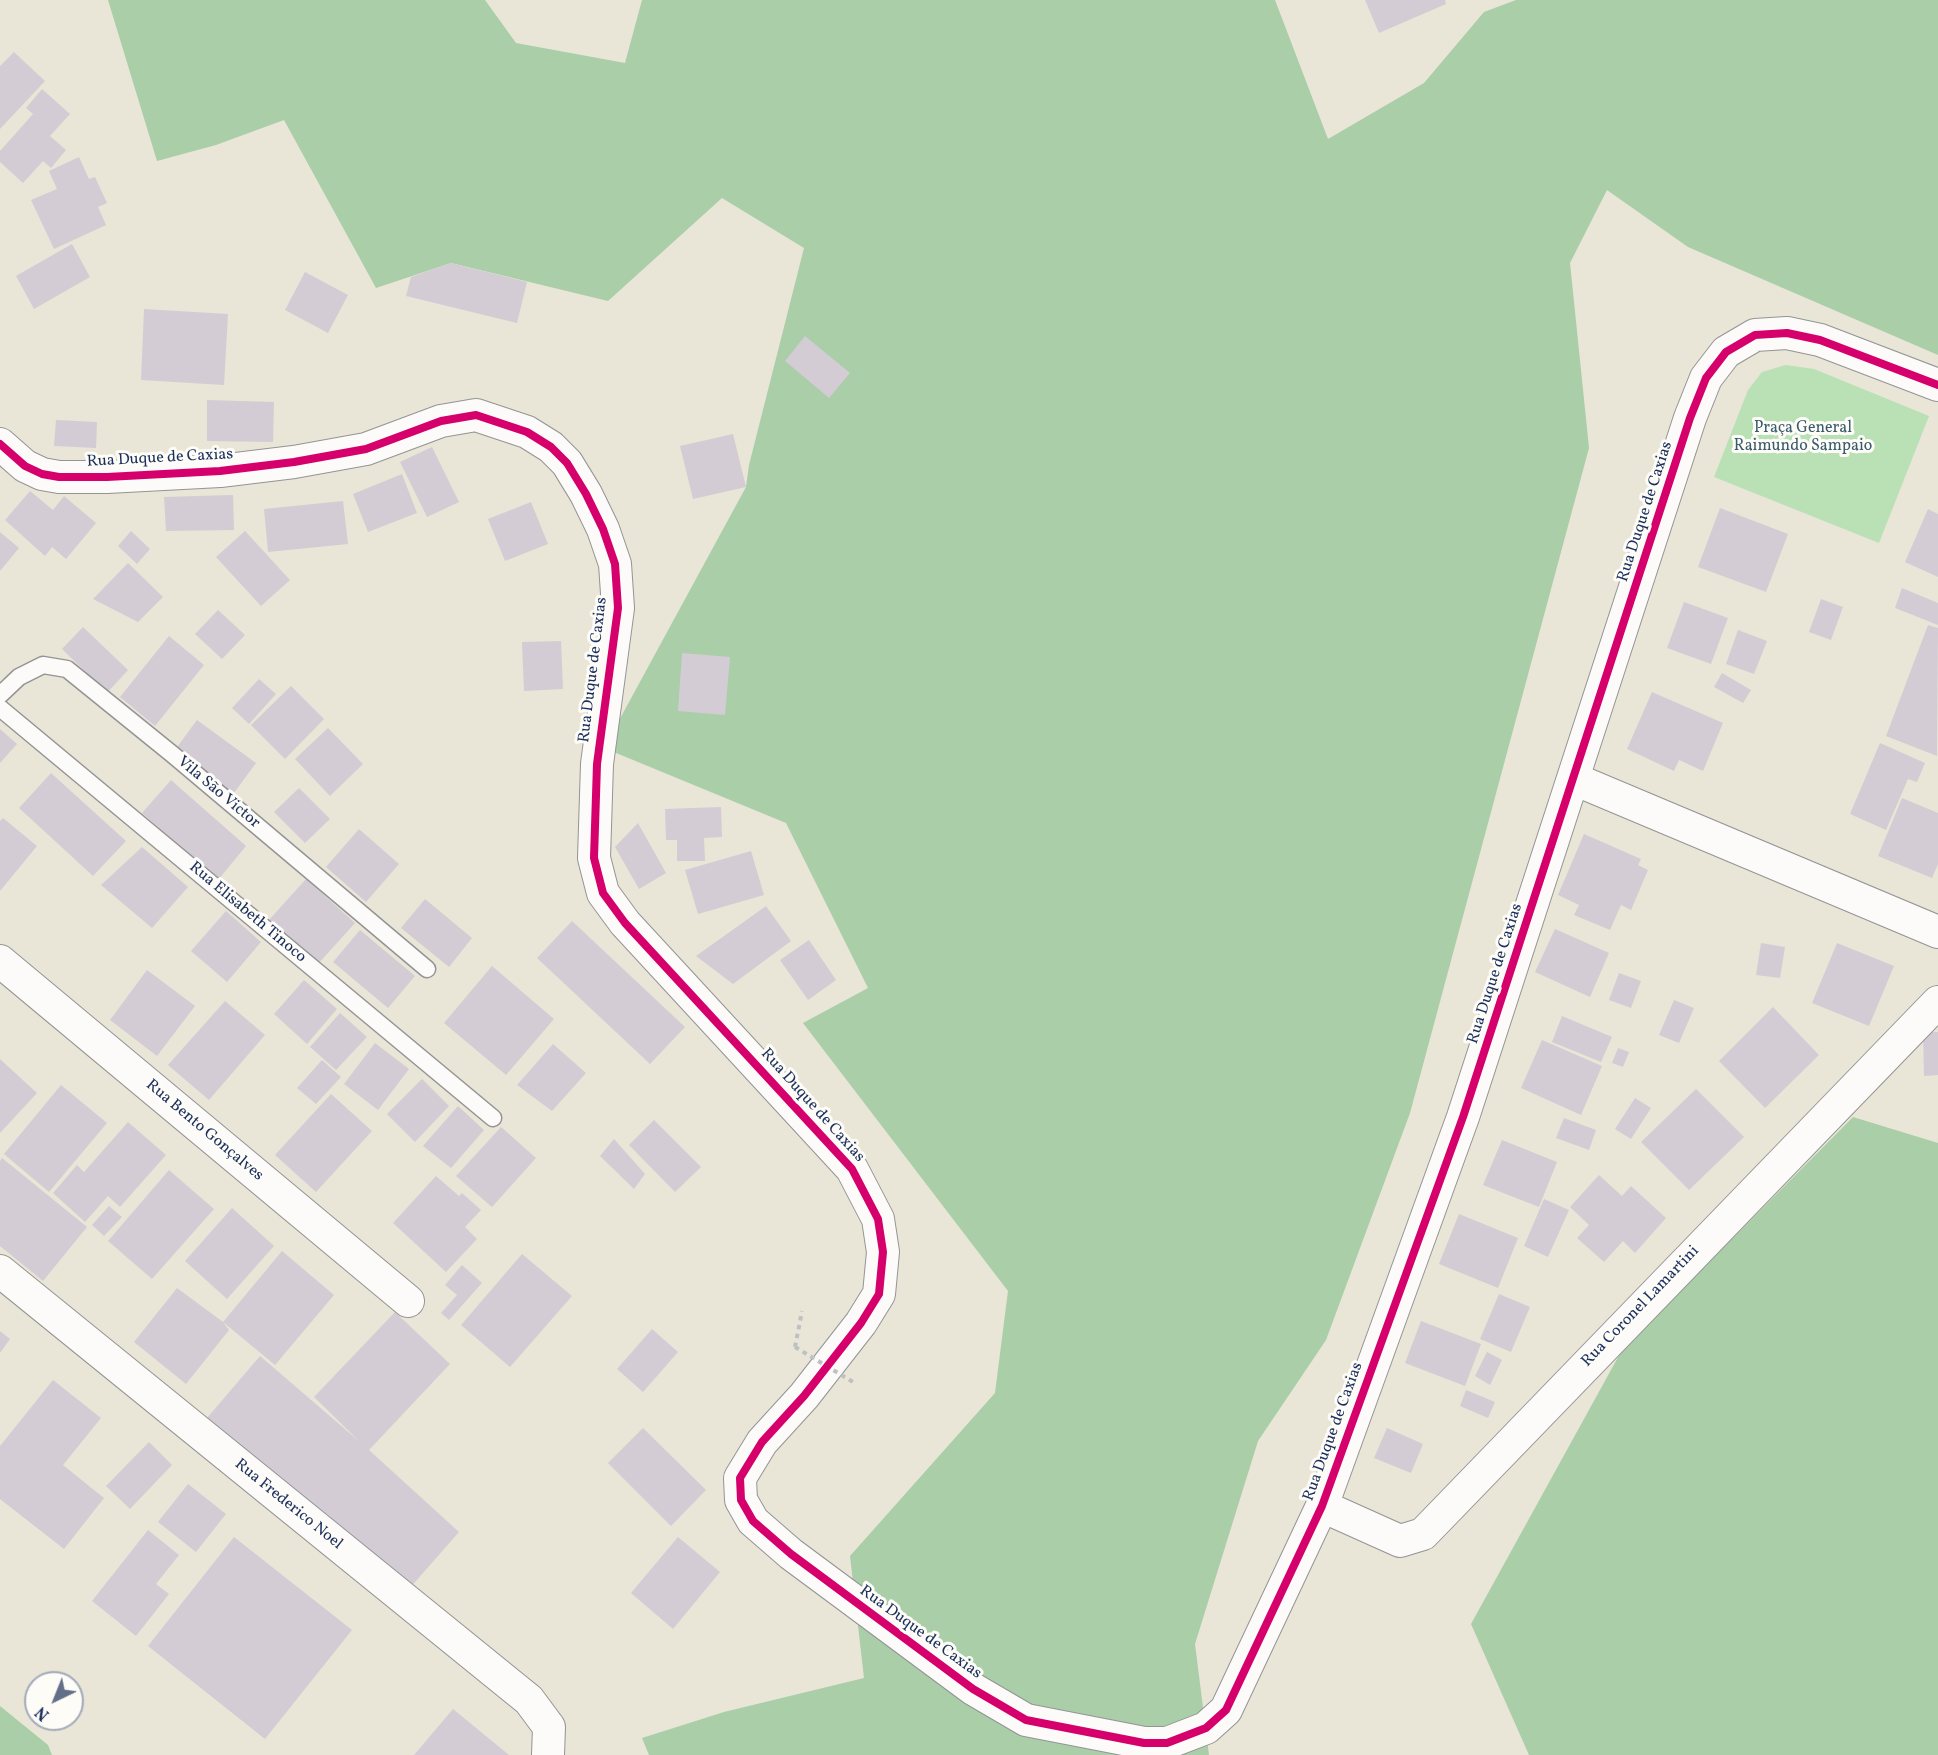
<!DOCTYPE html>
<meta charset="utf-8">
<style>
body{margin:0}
#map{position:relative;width:1938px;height:1755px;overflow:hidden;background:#e9e5d7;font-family:Vollkorn,serif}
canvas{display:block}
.north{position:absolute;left:24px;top:1671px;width:60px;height:60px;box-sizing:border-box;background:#fdfcf7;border:2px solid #a3aaba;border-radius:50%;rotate:223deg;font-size:16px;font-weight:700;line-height:24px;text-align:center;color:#1b2f5e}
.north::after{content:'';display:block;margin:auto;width:21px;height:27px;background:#636f88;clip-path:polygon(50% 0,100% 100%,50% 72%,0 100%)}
</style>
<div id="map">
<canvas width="1938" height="1755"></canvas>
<div class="north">N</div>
</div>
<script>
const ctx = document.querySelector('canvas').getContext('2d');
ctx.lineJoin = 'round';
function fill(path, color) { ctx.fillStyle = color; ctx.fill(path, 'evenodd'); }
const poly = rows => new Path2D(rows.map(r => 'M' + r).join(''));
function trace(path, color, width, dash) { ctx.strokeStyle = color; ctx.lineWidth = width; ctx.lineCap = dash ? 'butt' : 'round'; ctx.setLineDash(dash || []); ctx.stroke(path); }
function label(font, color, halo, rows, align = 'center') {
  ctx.font = font + ' Vollkorn,serif'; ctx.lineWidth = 6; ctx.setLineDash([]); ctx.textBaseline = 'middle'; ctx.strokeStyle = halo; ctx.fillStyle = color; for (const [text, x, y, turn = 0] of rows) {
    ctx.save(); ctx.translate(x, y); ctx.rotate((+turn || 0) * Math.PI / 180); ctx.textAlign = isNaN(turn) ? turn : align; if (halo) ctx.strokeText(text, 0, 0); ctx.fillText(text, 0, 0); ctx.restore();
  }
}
fill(poly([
 [1786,365,1814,369,1929,416,1879,543,1714,477,1748,390,1762,372]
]), '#b9e1b5');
fill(poly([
 [108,0,485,0,516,43,625,63,642,0,1275,0,1328,139,1424,83,1484,12,1516,0,1938,0,1938,355,1688,247,1607,190,1570,263,1589,448,1410,1113,1326,1340,1258,1441,1195,1644,1209,1755,649,1755,642,1738,724,1712,864,1678,850,1556,995,1393,1008,1291,803,1023,868,988,786,823,604,748,746,487,749,465,804,248,722,198,608,301,451,263,376,288,284,120,216,145,157,161],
 [1853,1117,1938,1143,1938,1755,1529,1755,1471,1624,1622,1350],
 [0,1706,48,1745,52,1755,0,1755]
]), '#a9cea8');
fill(poly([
 [1365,0,1445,0,1446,4,1379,33],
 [14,52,45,81,0,129,0,66],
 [42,89,70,114,50,136,66,150,51,168,43,161,23,183,0,162,0,151,33,114,26,108],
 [79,157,89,179,95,177,107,203,98,207,106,225,54,249,31,200,57,189,49,171],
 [72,244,90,277,34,309,16,276],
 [451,263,527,282,517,323,406,296,411,277],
 [305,272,348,295,328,333,285,310],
 [144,309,228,314,224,385,141,380],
 [805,336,850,373,829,398,785,361],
 [207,400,274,402,273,442,207,441],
 [56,420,97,422,96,448,54,446],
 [733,434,746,487,693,499,680,446],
 [432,447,459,502,427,517,400,462],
 [402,474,417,513,368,532,353,494],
 [30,491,53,510,64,496,96,523,66,559,52,547,45,556,5,520],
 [233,495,234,530,166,531,164,497],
 [343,501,348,544,268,552,264,509],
 [531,502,548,544,505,561,488,519],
 [1720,508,1788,534,1766,592,1698,567],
 [1928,509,1938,514,1938,577,1905,562],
 [131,531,150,549,137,564,118,546],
 [245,531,290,580,261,606,216,557],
 [0,532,19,548,0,571],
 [128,563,163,597,138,622,93,599],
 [1902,588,1938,603,1938,625,1895,608],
 [1821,599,1843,607,1831,640,1809,632],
 [1684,602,1728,618,1711,664,1667,648],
 [218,610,245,635,222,659,195,634],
 [1928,625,1938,628,1937,756,1886,736],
 [83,627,128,670,107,693,62,649],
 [1738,630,1767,641,1754,674,1726,664],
 [169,636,204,665,155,726,120,697],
 [561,641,563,689,524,691,522,642],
 [682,653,730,657,725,715,678,711],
 [1722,673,1751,690,1743,703,1714,687],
 [259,679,276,694,249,724,232,708],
 [291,686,324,719,285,759,251,725],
 [1652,692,1723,723,1703,771,1679,760,1674,771,1627,749],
 [197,720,256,763,231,797,172,754],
 [328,728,363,764,330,796,295,759],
 [0,729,17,744,0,763],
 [1880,743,1925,763,1917,782,1908,779,1886,830,1850,814],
 [51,773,126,841,93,876,19,808],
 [171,780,246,846,218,880,142,813],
 [299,788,330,819,305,843,274,812],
 [1902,798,1938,813,1938,864,1932,878,1878,856],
 [721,807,722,837,704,838,705,861,677,861,677,840,666,840,665,809],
 [3,818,37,846,0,891,0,821],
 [638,823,666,873,639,889,615,847],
 [359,829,399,864,366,902,326,867],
 [1584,834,1641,859,1638,865,1648,870,1631,910,1621,905,1610,930,1574,915,1579,905,1558,895],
 [142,847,188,887,152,928,101,885],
 [751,851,764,895,698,914,685,870],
 [306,879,355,923,318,964,269,920],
 [425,899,472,938,449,967,401,928],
 [766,906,791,941,733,984,696,956],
 [226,911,261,942,227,982,191,951],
 [572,921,685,1027,650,1064,537,958],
 [1555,929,1609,953,1590,997,1535,972],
 [360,930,415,976,388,1008,333,962],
 [809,940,836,980,808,1000,780,960],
 [1761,943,1785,947,1780,978,1756,975],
 [1837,943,1894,966,1869,1026,1812,1003],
 [492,966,554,1019,506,1075,444,1023],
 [147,970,195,1006,157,1056,110,1020],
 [1619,973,1641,981,1631,1008,1609,1000],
 [304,980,337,1009,307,1044,274,1014],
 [1674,1000,1694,1008,1679,1043,1659,1035],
 [225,1001,265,1035,209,1100,168,1065],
 [1773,1007,1819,1055,1765,1108,1719,1061],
 [340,1013,367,1037,336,1070,310,1047],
 [1562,1016,1612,1037,1601,1062,1552,1042],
 [1923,1032,1938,1032,1938,1075,1924,1076],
 [1542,1040,1602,1066,1581,1115,1521,1088],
 [375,1043,409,1069,378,1110,344,1084],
 [553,1044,586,1073,552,1111,517,1085],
 [1618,1048,1629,1052,1623,1067,1612,1063],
 [0,1059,37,1093,0,1133],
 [322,1060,341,1077,316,1104,297,1088],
 [422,1079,449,1106,415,1142,387,1114],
 [61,1085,107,1123,49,1192,4,1154],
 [1696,1089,1744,1137,1689,1190,1641,1142],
 [331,1094,372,1131,316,1192,275,1155],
 [1635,1098,1651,1108,1631,1139,1615,1129],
 [458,1106,484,1130,451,1168,423,1146],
 [1564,1118,1596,1130,1589,1150,1556,1138],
 [654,1120,701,1167,675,1192,629,1145],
 [128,1122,166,1155,120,1207,108,1196,85,1222,53,1193,77,1165,84,1172],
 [501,1127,536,1158,492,1207,456,1176],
 [614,1139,645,1174,634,1189,600,1156],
 [1502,1140,1557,1162,1539,1207,1483,1185],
 [2,1158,87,1227,43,1281,0,1246,0,1161],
 [169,1170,214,1209,152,1279,108,1241],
 [1599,1175,1622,1196,1631,1186,1666,1218,1635,1253,1623,1241,1604,1262,1577,1238,1589,1225,1570,1207],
 [436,1176,459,1196,462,1193,481,1210,465,1227,477,1239,446,1272,393,1223],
 [1544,1199,1569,1210,1548,1257,1524,1246],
 [109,1206,122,1217,104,1236,92,1225],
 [232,1208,274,1246,227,1299,185,1261],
 [1459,1214,1518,1238,1498,1288,1439,1264],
 [282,1251,334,1295,275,1365,223,1322],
 [522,1254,572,1296,510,1367,461,1325],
 [462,1265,482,1283,449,1320,441,1313,457,1295,445,1285],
 [177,1288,223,1322,229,1330,186,1384,134,1342],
 [1499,1294,1530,1307,1511,1352,1480,1339],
 [395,1312,450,1364,369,1450,459,1532,409,1589,327,1514,324,1519,207,1418,260,1356,360,1442,314,1397],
 [1421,1321,1481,1344,1465,1386,1405,1363],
 [652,1329,678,1352,643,1392,617,1369],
 [0,1331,10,1339,0,1353],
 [1487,1352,1502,1360,1490,1385,1475,1376],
 [53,1380,101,1418,63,1465,104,1498,64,1549,0,1499,0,1446],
 [1466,1390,1495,1402,1488,1418,1460,1406],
 [643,1428,706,1490,671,1526,608,1463],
 [1387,1428,1423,1444,1411,1473,1374,1458],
 [149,1442,172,1465,130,1509,106,1486],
 [188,1484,226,1514,196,1552,158,1522],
 [148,1530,179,1555,156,1584,169,1594,136,1636,92,1601],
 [234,1537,352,1630,265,1739,148,1646],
 [678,1537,720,1572,673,1629,631,1593],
 [453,1709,509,1755,414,1755]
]), '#d4ccd4');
const service = poly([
 [0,695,19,677,43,665,67,669,172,754,427,969],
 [0,708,493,1118]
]);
const minor = poly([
 [0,444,25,466,42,474,59,477,107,477,220,471,294,462,366,449,441,421,476,415,527,432,551,447,567,463,586,494,603,529,615,564,618,608,597,764,594,858,603,893,625,923,852,1169,878,1219,883,1252,879,1294,861,1323,804,1396,762,1442,740,1478,741,1500,753,1521,791,1554,973,1689,1026,1720,1144,1743,1167,1743,1206,1728,1226,1710,1322,1506,1463,1117,1690,418,1706,378,1726,352,1755,335,1787,333,1820,340,1938,385],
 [1574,779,1938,932],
 [0,961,408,1301],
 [0,1271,529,1700,549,1727,548,1755],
 [1322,1506,1400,1541,1423,1534,1938,1002]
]);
trace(service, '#939494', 19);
trace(minor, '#939494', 34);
trace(poly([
 [795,1347,802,1311]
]), '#bfc0c3', 4, [4.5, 4.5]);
trace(service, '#fcfbf9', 16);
trace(minor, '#fcfbf9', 32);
trace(poly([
 [795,1347,853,1382]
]), '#bfc0c3', 4, [4.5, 4.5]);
trace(poly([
 [0,444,25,466,42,474,59,477,107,477,220,471,294,462,366,449,441,421,476,415,527,432,551,447,567,463,586,494,603,529,615,564,618,608,597,764,594,858,603,893,625,923,852,1169,878,1219,883,1252,879,1294,861,1323,804,1396,762,1442,740,1478,741,1500,753,1521,791,1554,973,1689,1026,1720,1144,1743,1167,1743,1206,1728,1226,1710,1322,1506,1463,1117,1690,418,1706,378,1726,352,1755,335,1787,333,1820,340,1938,385]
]), '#d6006c', 8);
label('16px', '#395a6d', '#fdfcf7', [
 ["Praça General",1803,429],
 ["Raimundo Sampaio",1803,447]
]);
label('16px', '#1b2f5e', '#fdfcf7', [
 ["Rua Duque de Caxias",160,459,-3],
 ["Rua Duque de Caxias",1646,512,-72],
 ["Rua Duque de Caxias",594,670,-83],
 ["Vila São Victor",218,793,40],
 ["Rua Elisabeth Tinoco",247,913,40],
 ["Rua Duque de Caxias",1496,974,-72],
 ["Rua Duque de Caxias",812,1106,48],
 ["Rua Bento Gonçalves",204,1131,40],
 ["Rua Coronel Lamartini",1641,1307,-46],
 ["Rua Duque de Caxias",1334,1432,-70],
 ["Rua Frederico Noel",288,1505,39],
 ["Rua Duque de Caxias",920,1633,36]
]);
</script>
